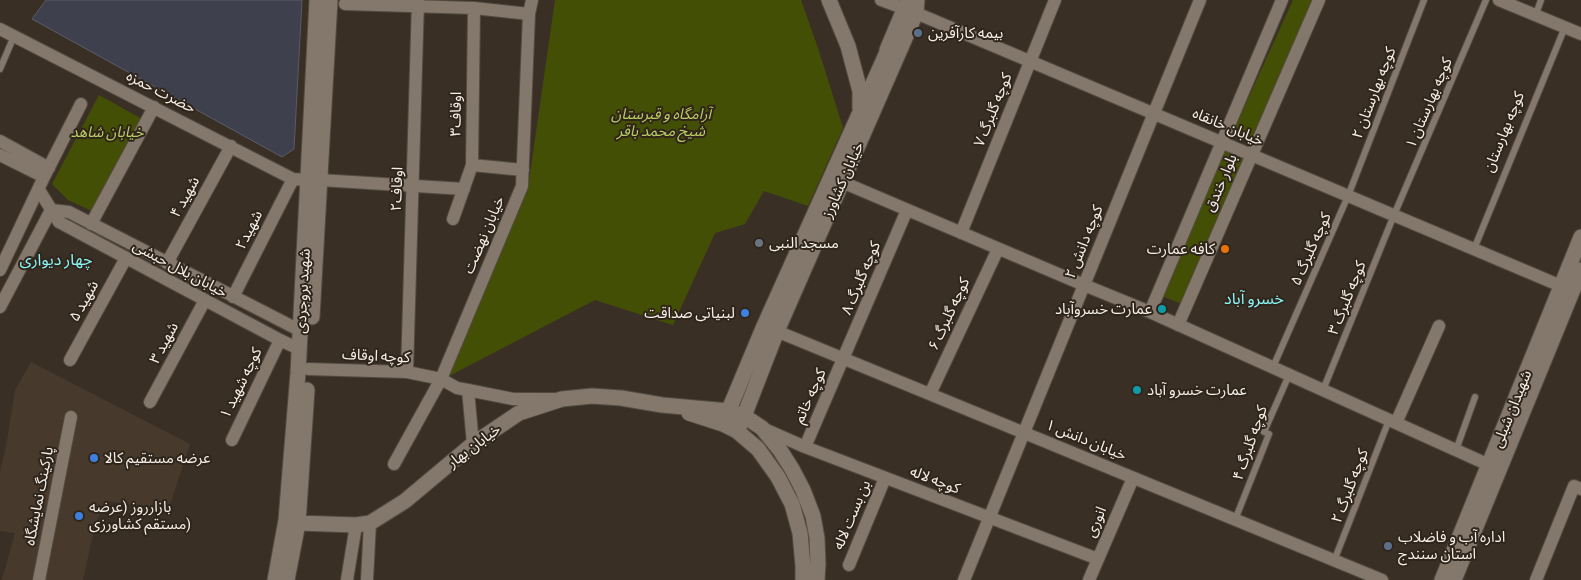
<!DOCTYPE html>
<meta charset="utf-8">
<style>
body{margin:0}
canvas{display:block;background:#392f25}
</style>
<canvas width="1581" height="580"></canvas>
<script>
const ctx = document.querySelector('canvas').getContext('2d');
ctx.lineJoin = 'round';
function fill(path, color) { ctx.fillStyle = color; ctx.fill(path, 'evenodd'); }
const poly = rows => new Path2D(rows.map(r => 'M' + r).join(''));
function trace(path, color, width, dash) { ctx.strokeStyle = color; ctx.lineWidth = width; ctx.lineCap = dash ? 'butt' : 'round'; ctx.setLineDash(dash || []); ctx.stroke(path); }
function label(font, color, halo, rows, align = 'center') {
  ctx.font = font + ' "Crimson Pro","Noto Sans Arabic",serif'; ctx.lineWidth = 4; ctx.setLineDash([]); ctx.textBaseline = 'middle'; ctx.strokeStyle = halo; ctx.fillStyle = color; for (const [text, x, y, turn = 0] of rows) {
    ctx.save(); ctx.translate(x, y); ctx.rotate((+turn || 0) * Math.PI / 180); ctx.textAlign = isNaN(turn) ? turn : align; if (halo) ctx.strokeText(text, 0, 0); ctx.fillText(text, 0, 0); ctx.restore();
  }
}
fill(poly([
 [31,362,190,444,169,508,105,501,94,529,83,580,2,580,15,533,0,531,0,472,7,441,15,390]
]), '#473a2c');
fill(poly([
 [555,0,801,0,818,48,843,128,808,206,764,191,745,224,715,233,673,325,595,300,449,376,528,188],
 [1293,0,1318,0,1253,143,1232,134],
 [99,95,142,119,92,211,68,200,52,184],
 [1224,151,1245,160,1182,304,1160,295]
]), '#444f06');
const building = poly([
 [46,0,302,0,294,149,282,157,32,19,46,0]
]);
fill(building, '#3e404d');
trace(building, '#5a5b69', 1);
const service = poly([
 [1536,14,1541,0],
 [0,69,14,36],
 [1474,249,1565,27],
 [1273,367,1348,196,1424,0],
 [1323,390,1394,215,1486,0],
 [1456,450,1475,397],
 [1235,520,1269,434,1264,432,1289,375],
 [1334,561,1389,420]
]);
const minor = poly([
 [881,0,916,13,1561,286],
 [1499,0,1581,34],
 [345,4,474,8,529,14],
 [0,29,293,179,308,180],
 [0,141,49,168],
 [0,155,44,177],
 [472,165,523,170],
 [320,180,464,189],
 [842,182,1084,285,1150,312,1489,465],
 [39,190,59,222,280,340,299,349],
 [51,210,69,212,301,331],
 [453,219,472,165,474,8],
 [91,224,154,107],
 [961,233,1055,0],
 [167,263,231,146],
 [0,270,44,177,81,104],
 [233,297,293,179],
 [0,307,51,210],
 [1150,312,1282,0],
 [1178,325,1319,0],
 [769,328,1382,580],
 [70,360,126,258],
 [308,369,407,372,441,379,457,388,468,390,513,399,554,399],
 [407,372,418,0],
 [468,390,473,444],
 [930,394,998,249],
 [150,402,205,300],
 [1396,423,1439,326],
 [762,428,805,447,1098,559],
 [232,440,280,340],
 [805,447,907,210],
 [394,464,441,379,522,186,529,14,532,0],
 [849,565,885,478],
 [39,580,71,417],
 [347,580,356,525],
 [367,580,370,523],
 [964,580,1200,0],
 [1089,580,1133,478],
 [1536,580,1574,486,1581,489]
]);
const tertiary = poly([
 [829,0,848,46,860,91,860,108],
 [887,50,908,0],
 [312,317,330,0],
 [689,413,723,424,737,431,758,449,778,477,792,504,800,533,803,566,803,580],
 [723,424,764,326,892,41],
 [737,431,744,416,777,331,916,13,917,0],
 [286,520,298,523,356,525,370,523,405,501,473,444,519,413,562,399,592,396,621,398,662,405,729,411,744,416,762,428,780,450,792,469,803,490,813,516,817,538,818,564,817,580],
 [275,580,286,520,298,373,317,0],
 [287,580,298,523,307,390],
 [1442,580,1581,237],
 [1454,580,1581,270]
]);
trace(service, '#534b42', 8);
trace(minor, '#534b42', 14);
trace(tertiary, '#534b42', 17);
trace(service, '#83786b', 6);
trace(minor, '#83786b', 12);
trace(tertiary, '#83786b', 15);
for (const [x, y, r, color] of [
 [918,33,5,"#5c6f8a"],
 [759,243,5,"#6b7280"],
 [1225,249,5,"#e8710a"],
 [1162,309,5,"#0f9aa8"],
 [745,313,5,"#3f7fe0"],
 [1137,390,5,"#0f9aa8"],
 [94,458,5,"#3f7fe0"],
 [79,516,5,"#3f7fe0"],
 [1388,546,5,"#5c6f8a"]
]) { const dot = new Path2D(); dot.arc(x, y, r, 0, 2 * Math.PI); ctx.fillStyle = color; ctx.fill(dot); trace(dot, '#2f251b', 2); }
label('15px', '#f6f0e9', '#2f251b', [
 ["بیمه کارآفرین",928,33],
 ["مسجد النبی",769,243],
 ["کافه عمارت",1215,249,"right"],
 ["عمارت خسروآباد",1152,309,"right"],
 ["لبنیاتی ‌صداقت",735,313,"right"],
 ["عمارت خسرو آباد",1147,390],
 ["عرضه مستقیم کالا",104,458],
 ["بازارروز (عرضه",89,507],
 ["مستقم کشاورزی)",89,524],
 ["اداره آب و فاضلاب",1398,537],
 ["استان سنندج",1398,554]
], 'left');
label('15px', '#f6f0e9', '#2f251b', [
 ["حضرت حمزه",161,92,27],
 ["کوچه بهارستان ۲",1374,93,-69],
 ["کوچه بهارستان ۱",1429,103,-67],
 ["کوچه گلبرگ ۷",993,110,-68],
 ["اوقاف۳",456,114,-89],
 ["خیابان خانقاه",1228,127,23],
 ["کوچه بهارستان",1504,132,-68],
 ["خیابان کشاورز",843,180,-66],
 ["بلوار خندق",1221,183,-67],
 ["اوقاف۲",397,189,-88],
 ["شهید ۴",185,197,-61],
 ["شهید۲",249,230,-63],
 ["خیابان نهضت",484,235,-67],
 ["کوچه دانش ۲",1084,242,-68],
 ["کوچه گلبرگ ۵",1311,249,-66],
 ["خیابان بلال حبشی",180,269,28],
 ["کوچه گلبرگ ۸",861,278,-67],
 ["شهید بروجردی",303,291,-87],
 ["کوچه گلبرگ ۳",1347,298,-68],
 ["شهید ۵",84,301,-61],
 ["کوچه گلبرگ ۶",949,314,-65],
 ["شهید ۳",164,343,-62],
 ["کوچه اوقاف",376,356,3],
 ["کوچه شهید ۱",241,383,-64],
 ["کوچه خاتم",810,396,-66],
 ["شهیدان شبلی",1512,409,-68],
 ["خیابان دانش ۱",1086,440,22],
 ["کوچه گلبرگ ۴",1250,443,-71],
 ["خیابان بهار",474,446,-37],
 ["کوچه لاله",935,480,21],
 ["کوچه گلبرگ ۲",1350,486,-69],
 ["پارکینگ نمایشگاه",39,496,-79],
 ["بن بست لاله",852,515,-67],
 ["انوری",1096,522,-67]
]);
label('italic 15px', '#bacd65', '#2f251b', [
 ["آرامگاه و قبرستان",661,114],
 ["شیخ محمد باقر",661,131],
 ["خیابان شاهد",107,132]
]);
label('16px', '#8af6f8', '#2f251b', [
 ["چهار دیواری",56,260],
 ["خسرو آباد",1254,299]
]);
</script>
